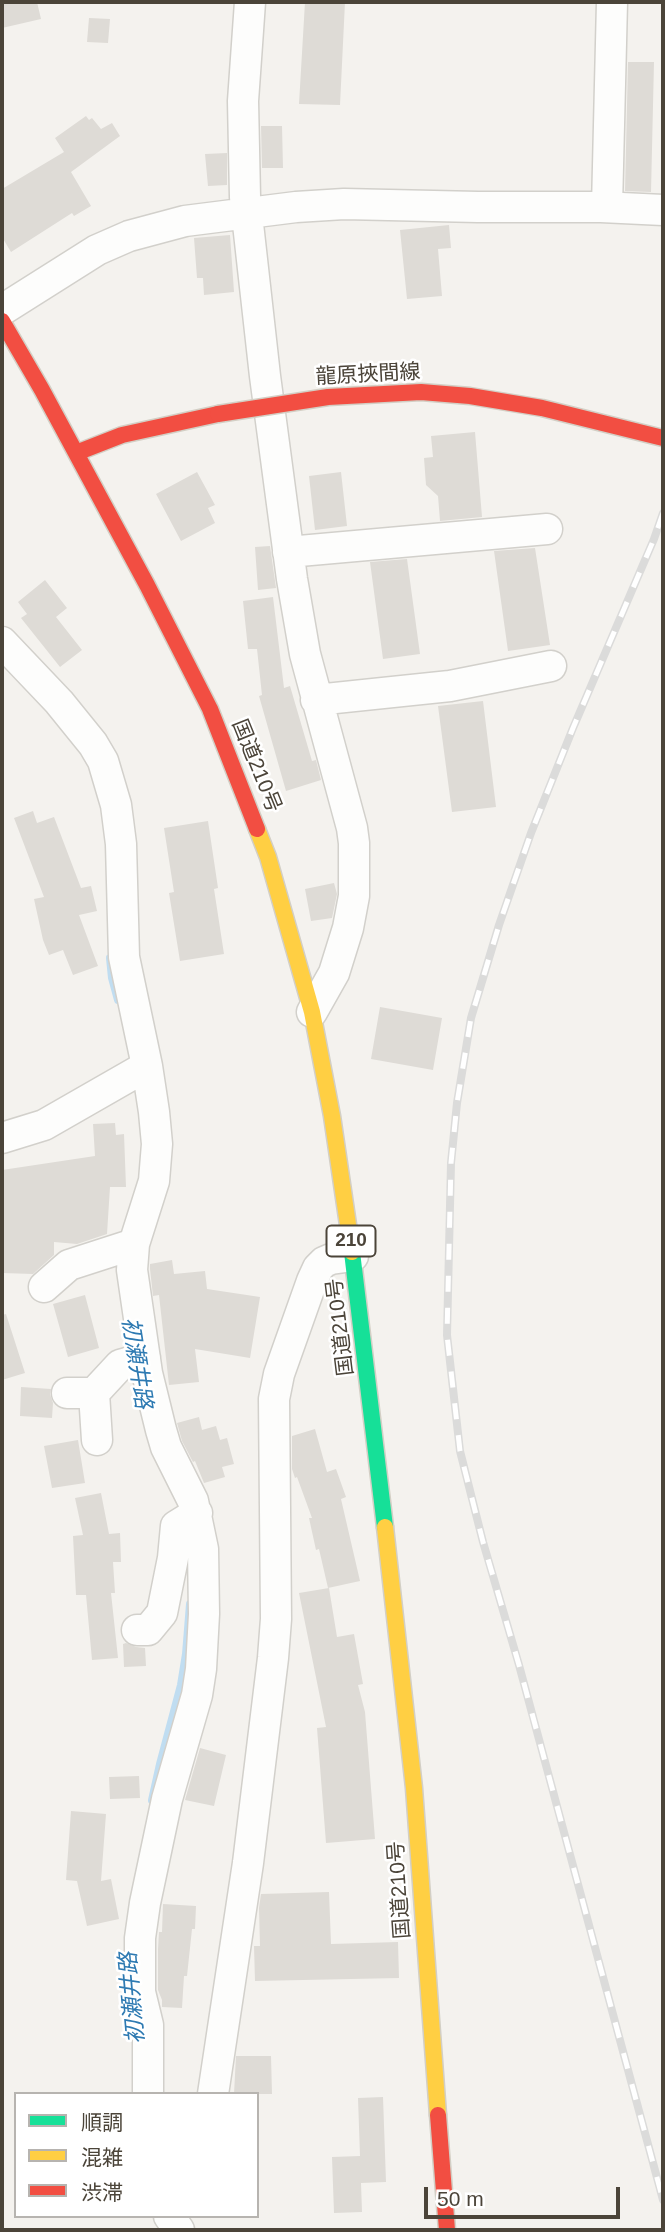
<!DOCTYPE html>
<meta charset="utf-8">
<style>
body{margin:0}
#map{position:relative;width:665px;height:2232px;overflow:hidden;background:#f4f2ee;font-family:Arial,"Noto Sans JP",sans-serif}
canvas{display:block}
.frame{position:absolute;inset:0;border:4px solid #4b4439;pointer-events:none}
.legend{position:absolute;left:14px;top:2092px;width:245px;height:126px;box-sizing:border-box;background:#fff;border:2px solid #b7b4b0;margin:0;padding:9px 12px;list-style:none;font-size:21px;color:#4b4439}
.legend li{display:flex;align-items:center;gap:14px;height:35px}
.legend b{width:35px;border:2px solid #b7b4b0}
.scale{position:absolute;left:424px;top:2187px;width:196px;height:32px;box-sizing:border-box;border:4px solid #4b4439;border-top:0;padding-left:9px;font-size:21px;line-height:24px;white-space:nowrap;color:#4b4439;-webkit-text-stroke:5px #fff;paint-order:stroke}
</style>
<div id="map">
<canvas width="665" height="2232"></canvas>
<div class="frame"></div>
<ul class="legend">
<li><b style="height:9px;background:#16e098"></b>順調</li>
<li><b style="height:9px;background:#ffcf43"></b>混雑</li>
<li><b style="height:9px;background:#f24e42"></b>渋滞</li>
</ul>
<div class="scale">50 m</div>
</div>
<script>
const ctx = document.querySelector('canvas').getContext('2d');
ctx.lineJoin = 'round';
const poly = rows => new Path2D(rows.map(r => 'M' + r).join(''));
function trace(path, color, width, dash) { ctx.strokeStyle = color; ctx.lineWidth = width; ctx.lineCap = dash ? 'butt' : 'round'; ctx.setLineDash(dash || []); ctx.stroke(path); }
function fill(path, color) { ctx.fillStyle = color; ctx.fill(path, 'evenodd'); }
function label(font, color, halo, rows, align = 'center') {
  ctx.font = font + ' Arial,"Noto Sans JP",sans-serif'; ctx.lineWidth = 5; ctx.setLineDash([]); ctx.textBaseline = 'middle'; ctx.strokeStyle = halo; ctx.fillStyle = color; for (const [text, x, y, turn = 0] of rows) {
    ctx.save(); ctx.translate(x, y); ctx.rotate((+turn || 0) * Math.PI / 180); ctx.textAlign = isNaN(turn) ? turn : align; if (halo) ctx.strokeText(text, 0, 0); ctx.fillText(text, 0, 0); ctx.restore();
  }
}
trace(poly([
 [110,958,112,978,118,1000],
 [152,1800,160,1764,181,1685,186,1654,190,1604]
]), '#c0ddf1', 8);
fill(poly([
 [2,2,37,2,41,19,2,28],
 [305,2,345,2,340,105,299,104],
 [89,18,110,19,108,43,87,42],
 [628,62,654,62,651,192,625,191],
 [86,116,89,120,92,118,101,129,112,123,120,136,71,172,91,206,74,216,72,213,11,252,2,237,2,189,64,152,55,138],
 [261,126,282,126,283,168,262,168],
 [227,153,227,185,208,186,205,154],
 [449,225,451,248,438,249,442,296,407,299,400,230],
 [230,235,234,292,204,295,203,278,197,278,194,238],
 [475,432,482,517,440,521,438,496,426,485,424,458,433,457,431,436],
 [197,472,215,505,208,508,215,523,181,541,156,494],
 [341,472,347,526,315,530,309,476],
 [270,546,276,588,258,590,255,547],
 [535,548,550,645,508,651,494,551],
 [407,559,420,654,383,659,370,562],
 [45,580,67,608,56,617,82,650,60,667,21,618,27,614,18,602],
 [273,597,284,688,290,686,312,761,316,760,321,780,286,791,259,696,262,695,257,649,248,649,243,601],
 [483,701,496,807,452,812,438,706],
 [33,811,37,823,54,817,81,888,91,886,97,911,79,915,98,966,73,975,63,950,49,955,43,940,34,899,44,897,14,818],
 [208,821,218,888,214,889,224,954,180,961,169,893,174,892,164,828],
 [334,883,337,894,332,918,311,921,305,889],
 [380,1007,442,1018,433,1070,371,1059],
 [115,1123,116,1135,124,1134,126,1187,110,1187,107,1234,77,1244,54,1242,54,1255,33,1274,2,1273,2,1170,95,1156,93,1124],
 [172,1260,174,1274,205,1271,207,1289,260,1297,250,1358,195,1349,199,1382,169,1385,159,1295,153,1296,150,1269,150,1264],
 [85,1295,99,1348,68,1357,53,1304],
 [6,1314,25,1373,2,1380,2,1315],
 [21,1387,51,1389,50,1394,53,1403,52,1418,20,1416],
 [199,1417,202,1430,216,1426,220,1440,227,1438,234,1464,222,1467,225,1477,204,1483,195,1461,193,1462,182,1441,177,1423],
 [315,1429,327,1472,336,1469,346,1497,341,1499,360,1581,328,1588,319,1549,316,1550,309,1518,312,1518,297,1477,295,1478,292,1469,292,1436],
 [78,1440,85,1483,52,1488,44,1446],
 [101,1493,109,1534,120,1533,121,1562,113,1562,115,1593,111,1593,118,1658,92,1660,86,1595,76,1595,73,1536,83,1535,75,1498],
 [329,1588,337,1637,354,1634,363,1684,358,1685,365,1712,375,1839,326,1843,317,1728,326,1727,299,1593],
 [126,1643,136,1647,145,1648,146,1666,124,1667,123,1644],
 [200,1748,226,1755,214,1806,185,1800],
 [139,1776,140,1798,110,1799,109,1777],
 [71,1811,106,1814,101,1881,111,1879,119,1919,87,1926,77,1881,66,1880],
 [329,1892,331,1944,398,1942,399,1978,255,1981,254,1946,260,1946,259,1908,261,1894],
 [163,1904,196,1906,195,1929,192,1929,187,1976,184,1976,182,2008,162,2007,162,2000,158,1990,158,1949,159,1932,162,1932],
 [236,2056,271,2056,272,2094,234,2094],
 [383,2097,386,2182,361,2183,362,2212,334,2213,332,2157,360,2156,358,2098]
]), '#dedbd6');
const street = poly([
 [250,2,243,101,245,197,265,376,292,579,305,654,352,828,354,843,354,896,348,928,334,973,312,1012],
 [607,207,612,2],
 [2,310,97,250,129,236,185,221,296,207,344,204,478,207,601,207,663,210],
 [288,552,547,529],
 [2,642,59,702,93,744,103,761,116,805,121,844,124,957,147,1066,154,1112,157,1144,154,1181,134,1244,132,1270,147,1373,161,1430,166,1447,193,1501,203,1549,204,1614,201,1669,197,1695,167,1799,145,1903,140,1938,140,1992,148,2025,148,2094],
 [316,700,450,686,551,666],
 [2,1138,44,1125,147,1066],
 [44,1287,69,1265,134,1244],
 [67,1393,94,1393,120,1365,145,1358],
 [94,1393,97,1440],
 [137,1630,148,1630,162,1613,173,1558,176,1526,197,1513],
 [213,2094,248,1863,273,1658,276,1619,274,1399,279,1374,312,1281,318,1268,324,1262,331,1259,353,1256],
 [169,2216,179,2230]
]);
const fast = poly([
 [352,1252,385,1527]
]);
const slow = poly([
 [257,829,268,857,312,1012,332,1116,352,1252],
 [385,1527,414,1788,438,2115]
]);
const jam = poly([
 [2,321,42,390,147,585,210,709,257,829],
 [76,453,122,435,218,414],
 [438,2115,447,2230]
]);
trace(street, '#d2d0cb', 33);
trace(fast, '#d3cfc5', 19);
trace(slow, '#d3cfc5', 19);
trace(jam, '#d3cfc5', 19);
trace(street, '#fdfdfc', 30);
trace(fast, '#16e098', 16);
trace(slow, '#ffcf43', 16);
trace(jam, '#f24e42', 16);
const rail = poly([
 [663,513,654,539,573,728,531,833,499,925,471,1018,457,1103,451,1163,447,1335,460,1451,483,1542,519,1665,663,2200]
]);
trace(rail, '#dbdbda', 8);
trace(rail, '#fff', 5, [16]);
const jamBridge = poly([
 [218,414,328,397,421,392,470,396,542,408,663,438]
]);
trace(jamBridge, '#d3cfc5', 19, []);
trace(jamBridge, '#f24e42', 16);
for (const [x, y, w] of [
 [351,1241,49]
]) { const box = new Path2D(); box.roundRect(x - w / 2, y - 15.5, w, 31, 5); ctx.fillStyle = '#fff'; ctx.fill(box); trace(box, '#4b4439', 2); }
label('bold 19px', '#4b4439', null, [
 ["210",351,1241]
]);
label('21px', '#4b4439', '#fff', [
 ["龍原挾間線",368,375,-3],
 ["国道210号",256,766,68],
 ["国道210号",341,1327,-97],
 ["国道210号",400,1890,-94]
]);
label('italic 23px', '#2e7ab2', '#fff', [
 ["初瀬井路",136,1363,81],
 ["初瀬井路",133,1998,-95]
]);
</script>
